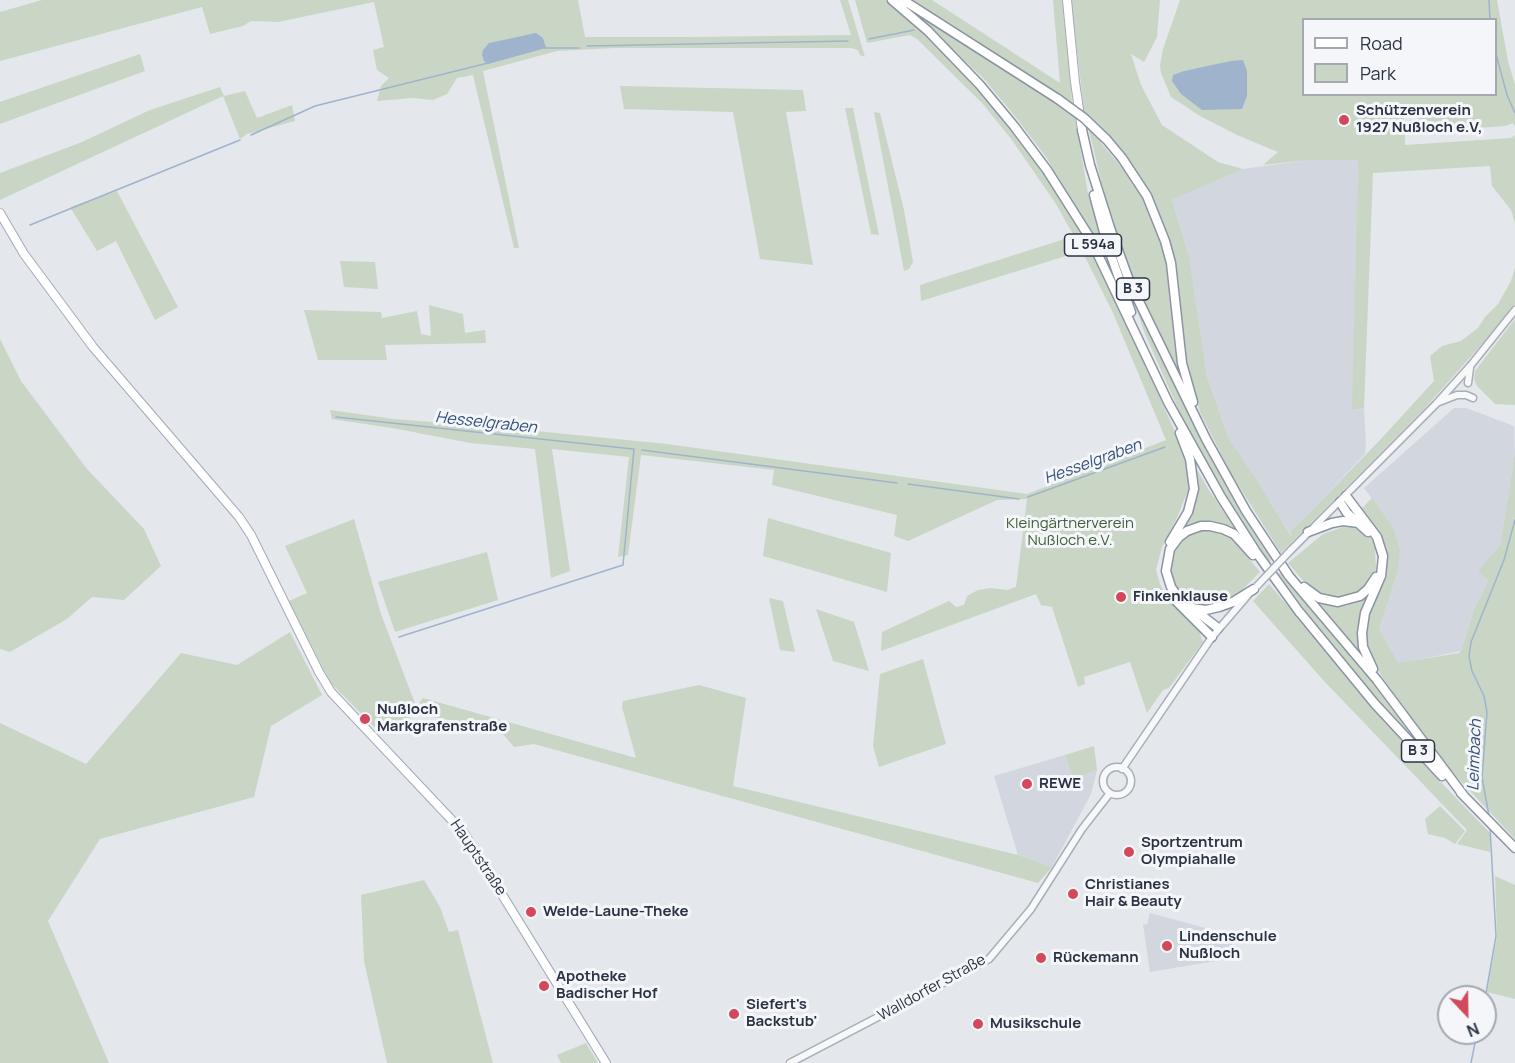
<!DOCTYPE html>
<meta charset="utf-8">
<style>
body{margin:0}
#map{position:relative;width:1515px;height:1063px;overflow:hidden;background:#e4e7ec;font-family:Manrope,sans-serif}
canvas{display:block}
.legend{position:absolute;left:1302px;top:18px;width:195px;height:78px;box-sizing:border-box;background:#f4f6f9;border:2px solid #a4a8b1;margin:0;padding:8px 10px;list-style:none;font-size:18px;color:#2b3445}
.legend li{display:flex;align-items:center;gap:12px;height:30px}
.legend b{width:30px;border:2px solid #a4a8b1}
.north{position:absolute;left:1437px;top:985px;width:60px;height:60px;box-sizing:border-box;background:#f4f6f9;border:2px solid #a4a8b1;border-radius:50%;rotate:158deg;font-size:16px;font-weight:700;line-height:24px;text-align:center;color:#2b3445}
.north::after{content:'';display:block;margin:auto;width:21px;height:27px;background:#d1495b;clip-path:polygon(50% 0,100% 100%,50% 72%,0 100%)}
</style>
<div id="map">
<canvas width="1515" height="1063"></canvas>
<ul class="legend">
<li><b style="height:8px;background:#fff"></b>Road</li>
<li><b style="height:16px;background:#c9d6c5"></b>Park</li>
</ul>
<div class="north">N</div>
</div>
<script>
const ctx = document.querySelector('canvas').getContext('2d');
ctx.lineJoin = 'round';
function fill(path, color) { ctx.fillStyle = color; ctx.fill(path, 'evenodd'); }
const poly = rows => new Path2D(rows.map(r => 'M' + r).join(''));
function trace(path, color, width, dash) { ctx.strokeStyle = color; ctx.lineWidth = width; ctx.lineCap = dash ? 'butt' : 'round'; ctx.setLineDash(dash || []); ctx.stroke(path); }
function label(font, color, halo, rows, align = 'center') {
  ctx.font = font + ' Manrope,sans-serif'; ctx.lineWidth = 6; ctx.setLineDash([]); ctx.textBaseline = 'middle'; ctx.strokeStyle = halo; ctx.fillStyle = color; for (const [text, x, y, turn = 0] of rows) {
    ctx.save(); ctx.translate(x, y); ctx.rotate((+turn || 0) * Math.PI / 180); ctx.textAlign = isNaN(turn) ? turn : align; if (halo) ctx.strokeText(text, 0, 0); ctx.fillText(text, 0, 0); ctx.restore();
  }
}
fill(poly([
 [1308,160,1358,160,1353,410,1364,408,1366,443,1365,454,1292,530,1292,537,1262,488,1228,437,1207,376,1189,256,1172,200,1243,169],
 [1454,408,1466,408,1514,426,1515,452,1500,545,1479,571,1488,581,1474,610,1461,651,1398,664,1379,629,1397,574,1393,527,1364,488],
 [1065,755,1073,779,1097,770,1091,794,1052,867,1018,855,994,776],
 [1150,913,1231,935,1234,958,1150,972,1143,924,1147,925]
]), '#d2d6de');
fill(poly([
 [42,0,578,0,585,37,691,37,851,35,840,0,848,0,865,57,860,55,858,50,851,48,615,48,557,51,483,71,519,248,514,248,473,75,457,78,447,94,433,100,413,98,377,101,381,86,389,78,377,70,373,50,384,47,374,2,278,22,251,21,243,26,210,34,202,7,0,61,0,12],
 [855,0,886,0,912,22,988,99,1029,152,1060,196,1103,272,1182,447,1188,468,1189,488,1176,520,1162,547,1156,570,1160,584,1167,597,1199,630,1203,642,1169,688,1163,690,1147,713,1130,662,1084,677,1085,684,1078,687,1052,607,1041,605,1036,594,881,651,882,632,949,601,956,607,964,605,967,596,978,590,991,588,1007,590,1016,587,1027,499,997,500,908,541,894,536,897,515,772,485,774,470,641,455,628,555,618,557,629,457,552,449,570,571,551,578,535,449,470,443,398,429,332,419,330,410,394,419,495,427,667,444,1027,494,1166,440,1113,313,1082,251,921,301,920,285,1074,236,1056,204,1012,140,982,103,917,39,910,35,867,43],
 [912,0,932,0,1060,83,1053,0,1063,0,1072,102],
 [1071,0,1160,0,1157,37,1144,62,1131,54,1141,85,1162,125,1218,162,1243,169,1172,200,1189,256,1207,376,1228,437,1262,488,1291,536,1292,530,1380,440,1434,381,1430,356,1442,346,1461,341,1478,328,1485,317,1498,304,1511,281,1515,267,1515,304,1490,335,1425,408,1281,553,1230,472,1200,412,1185,354,1178,277,1172,248,1154,199,1126,157,1098,123,1101,143,1141,190,1151,210,1167,260,1173,297,1178,360,1185,390,1138,290,1124,256,1106,201,1084,110],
 [1180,0,1497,0,1508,61,1515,85,1515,126,1513,123,1505,126,1464,129,1421,130,1416,111,1403,115,1405,125,1405,145,1511,138,1515,135,1515,223,1511,210,1492,186,1490,166,1373,173,1364,408,1352,410,1358,160,1308,160,1263,165,1278,152,1237,135,1200,116,1171,97,1161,73,1160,65,1163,49],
 [1304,20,1496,20,1496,94,1304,94],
 [903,3,1075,116,1088,194,1109,262,1046,157,1014,115,984,79],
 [140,54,145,71,0,124,0,102],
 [620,86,803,90,806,111,786,112,813,265,760,259,733,112,624,109],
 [220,87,224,96,245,91,257,118,292,105,295,121,247,134,240,139,223,96,0,200,0,173,82,142,150,110],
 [845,108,853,108,879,235,871,234],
 [874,112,880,113,904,210,913,262,909,269,904,271],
 [117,191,178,307,155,320,116,241,97,251,70,207],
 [340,261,375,262,378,289,344,287],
 [1129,288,1274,557,1269,562,1221,491,1180,413,1145,334],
 [429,305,463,314,465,333,485,330,486,343,385,345,387,360,318,360,304,310,381,312,382,318,417,311,421,334,431,336],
 [1515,319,1515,405,1495,404,1477,386,1474,379,1475,371],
 [0,339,21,381,87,469,144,529,161,566,124,600,92,597,67,619,10,652,0,649],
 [1515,452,1515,839,1428,746,1372,661,1366,646,1365,631,1368,613,1385,562,1386,549,1377,530,1361,509,1372,498,1393,527,1400,551,1397,574,1379,629,1398,663,1459,653,1461,651,1474,610,1488,581,1478,571,1500,545],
 [1196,468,1210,492,1237,531,1224,526,1181,532,1196,500],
 [768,518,891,553,887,592,763,556],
 [354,519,381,614,419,714,411,714,409,725,380,733,330,682,289,601,307,593,285,546],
 [1345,524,1357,527,1365,532,1372,540,1375,548,1376,569,1374,578,1354,598,1326,599,1306,584,1288,563,1323,534,1343,527],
 [1201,529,1212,529,1231,537,1260,572,1234,598,1215,605,1193,604,1183,598,1172,581,1170,570,1176,548,1190,533],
 [487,552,498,600,395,632,378,582],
 [1283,569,1376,684,1428,756,1417,748,1414,739,1369,689,1305,610,1279,574],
 [1269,584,1427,768,1490,833,1490,852,1457,844,1467,830,1324,681,1253,601],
 [1369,594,1362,609,1359,621,1359,642,1363,657,1319,603,1335,607,1346,606,1355,603],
 [769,598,783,601,795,652,780,650],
 [816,609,854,622,869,671,833,661],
 [290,632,322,695,271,726,254,797,100,839,48,921,109,1063,0,1063,0,723,86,764,181,653,237,665],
 [923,659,946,744,879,767,873,746,880,674],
 [699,685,746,698,733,786,1018,855,1052,867,1038,883,534,744,514,747,504,735,465,723,422,715,420,702,423,698,636,758,622,707,623,701],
 [1094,746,1097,770,1073,779,1065,755],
 [1440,806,1465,831,1455,844,1445,838,1428,834,1425,819],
 [1495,876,1515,885,1515,999,1487,992,1497,936],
 [424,880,440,907,449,932,458,930,493,1063,387,1063,364,961,361,895],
 [586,1043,598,1063,561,1063,557,1055]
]), '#c9d6c5');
fill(poly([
 [536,33,543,38,546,48,488,64,484,61,482,55,483,50,489,43],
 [1243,60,1247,71,1247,96,1242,109,1202,110,1181,94,1172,81,1173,75,1184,71,1231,61]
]), '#9fb4cc');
trace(poly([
 [1489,0,1490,20],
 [869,39,914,30],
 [587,46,848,41],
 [544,48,579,48],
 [1496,54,1507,95,1515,113],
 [251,135,315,106,488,63],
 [30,225,240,140],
 [336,417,633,449],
 [642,450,897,483],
 [908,484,1019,499],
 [1028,497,1165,447],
 [399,637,623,565,634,449],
 [1489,816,1482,777,1487,712,1484,696,1472,671,1469,656,1471,642,1504,560,1515,520],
 [1485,999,1496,936,1490,827],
 [1471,1063,1477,1033]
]), '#9fb4cc', 1.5);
const minor = poly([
 [1468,383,1470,368],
 [1439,402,1457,395,1466,395,1473,398],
 [1290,551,1436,404,1471,365,1515,310],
 '1103 781a14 14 0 1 1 28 0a14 14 0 1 1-28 0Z',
 [1122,769,1212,637,1248,595],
 [790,1063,989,959,1031,909,1082,829,1110,793]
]);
const major = poly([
 [1067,0,1075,82,1082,130],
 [0,213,24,254,93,347,239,517,251,535,319,672,331,692,464,833,606,1063]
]);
const highway = poly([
 [892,0,928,31,980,85,1014,126,1047,170,1090,238,1168,402,1221,497,1256,552,1300,613],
 [903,0,1058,99],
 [1082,130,1090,165,1110,228,1130,283,1206,439,1246,511,1289,576,1377,680,1464,796],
 [1122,158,1147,196,1165,241,1171,263,1182,363,1193,402],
 [1094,195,1108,247,1131,312],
 [1346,496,1377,537,1383,556,1381,576,1365,613,1362,633,1363,647,1373,669],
 [1340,502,1347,513,1368,532],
 [1308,532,1332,523,1343,521,1359,523],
 [1170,542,1188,512,1194,489,1190,459,1180,433],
 [1304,587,1319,598,1338,602,1360,596,1368,589,1376,577],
 [1174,599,1212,637],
 [1192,608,1206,610,1219,607,1233,602,1254,589],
 [1297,609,1375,704,1442,776],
 [1218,628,1178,597,1171,587,1166,571,1170,549,1179,537,1187,531,1201,526,1210,526,1223,529,1234,534,1253,555],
 [1461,793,1515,848]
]);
trace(minor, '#a9aeb7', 9);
trace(major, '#a3abb8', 10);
trace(highway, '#8b94a3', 11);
trace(minor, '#f7f8fa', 6);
trace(major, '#fff', 8);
trace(highway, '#fff', 8);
const minorBridge = poly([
 [1257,586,1290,551]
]);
const highwayBridge = poly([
 [1058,99,1084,118,1107,140,1122,158]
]);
trace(minorBridge, '#a9aeb7', 9, []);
trace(highwayBridge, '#8b94a3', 11, []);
trace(minorBridge, '#f7f8fa', 6);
trace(highwayBridge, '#fff', 8);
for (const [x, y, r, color] of [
 [1344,120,6,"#d1495b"],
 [1121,597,6,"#d1495b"],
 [365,719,6,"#d1495b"],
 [1027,784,6,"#d1495b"],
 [1129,852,6,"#d1495b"],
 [1073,894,6,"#d1495b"],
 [531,912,6,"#d1495b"],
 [1167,946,6,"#d1495b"],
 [1041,958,6,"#d1495b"],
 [544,986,6,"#d1495b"],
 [734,1014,6,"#d1495b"],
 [978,1024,6,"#d1495b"]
]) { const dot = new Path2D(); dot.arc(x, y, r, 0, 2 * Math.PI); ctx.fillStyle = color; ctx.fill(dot); trace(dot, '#f4f6f9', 2); }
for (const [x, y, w] of [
 [1093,245,57],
 [1133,289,33],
 [1418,751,33]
]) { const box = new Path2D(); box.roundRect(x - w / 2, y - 11, w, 22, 4.5); ctx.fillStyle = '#f4f6f9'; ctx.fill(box); trace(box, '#2b3445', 1.5); }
label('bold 14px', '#2b3445', null, [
 ["L 594a",1093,245],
 ["B 3",1133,289],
 ["B 3",1418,751]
]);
label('bold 15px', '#2b3445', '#f4f6f9', [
 ["Schützenverein",1356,111],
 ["1927 Nußloch e.V,",1356,128],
 ["Finkenklause",1133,597],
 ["Nußloch",377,710],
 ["Markgrafenstraße",377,727],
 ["REWE",1039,784],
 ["Sportzentrum",1141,843],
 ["Olympiahalle",1141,860],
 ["Christianes",1085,885],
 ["Hair & Beauty",1085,902],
 ["Welde-Laune-Theke",543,912],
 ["Lindenschule",1179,937],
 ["Nußloch",1179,954],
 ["Rückemann",1053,958],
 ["Apotheke",556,977],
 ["Badischer Hof",556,994],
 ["Siefert's",746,1005],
 ["Backstub'",746,1022],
 ["Musikschule",990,1024]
], 'left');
label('15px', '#3f6138', '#f4f6f9', [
 ["Kleingärtnerverein",1070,524],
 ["Nußloch e.V.",1070,541]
]);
label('15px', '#2b3445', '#f4f6f9', [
 ["Hauptstraße",478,858,56],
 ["Walldorfer Straße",932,988,-29]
]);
label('italic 16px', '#34527a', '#f4f6f9', [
 ["Hesselgraben",486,423,6],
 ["Hesselgraben",1093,462,-20],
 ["Leimbach",1475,755,-88]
]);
</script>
